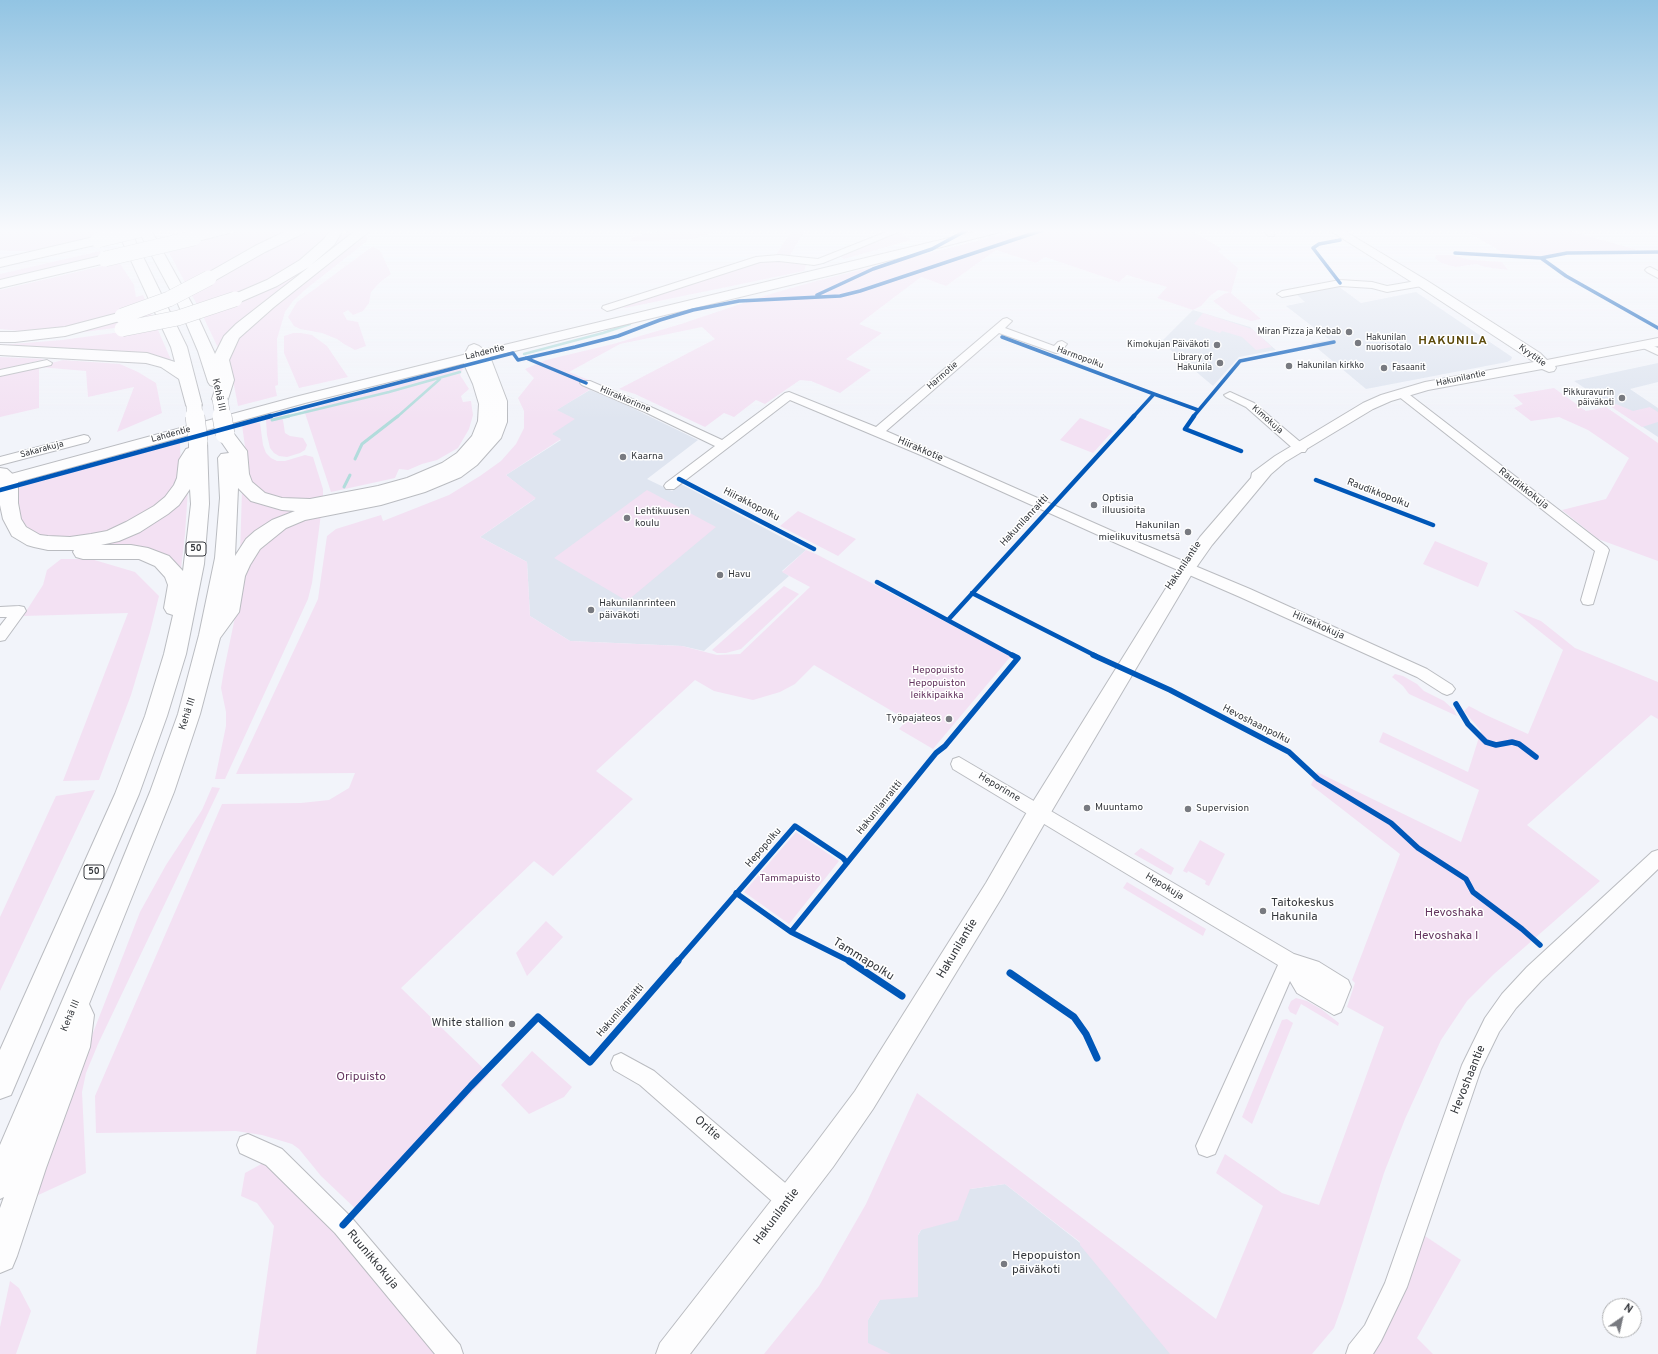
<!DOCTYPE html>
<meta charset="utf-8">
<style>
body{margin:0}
#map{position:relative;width:1658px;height:1354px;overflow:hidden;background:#f2f4fa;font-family:Overpass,sans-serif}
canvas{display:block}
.north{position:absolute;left:1602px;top:1298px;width:40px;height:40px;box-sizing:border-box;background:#fff;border:1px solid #afb0b2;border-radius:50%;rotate:34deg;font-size:11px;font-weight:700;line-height:16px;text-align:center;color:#36393e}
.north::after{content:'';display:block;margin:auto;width:14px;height:18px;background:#787a80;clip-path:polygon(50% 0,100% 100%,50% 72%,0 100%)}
</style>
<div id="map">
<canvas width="1658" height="1354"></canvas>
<div class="north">N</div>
</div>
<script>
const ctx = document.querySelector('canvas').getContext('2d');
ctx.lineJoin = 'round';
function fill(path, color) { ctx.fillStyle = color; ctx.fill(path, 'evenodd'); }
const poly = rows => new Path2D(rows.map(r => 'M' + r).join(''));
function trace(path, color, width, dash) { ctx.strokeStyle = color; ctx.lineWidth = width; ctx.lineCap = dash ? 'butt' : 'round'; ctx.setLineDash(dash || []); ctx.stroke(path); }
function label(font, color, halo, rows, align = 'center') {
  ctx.font = font + ' Overpass,sans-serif'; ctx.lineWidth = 3; ctx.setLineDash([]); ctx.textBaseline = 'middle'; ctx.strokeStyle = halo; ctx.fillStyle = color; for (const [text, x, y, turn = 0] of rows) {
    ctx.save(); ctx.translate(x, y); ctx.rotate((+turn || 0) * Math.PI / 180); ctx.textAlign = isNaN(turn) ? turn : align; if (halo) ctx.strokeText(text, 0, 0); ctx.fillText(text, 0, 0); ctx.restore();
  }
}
fill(poly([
 [1338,286,1361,303,1416,292,1512,357,1511,360,1507,362,1366,389,1311,343,1330,340,1286,306,1305,302,1296,294],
 [1193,310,1250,327,1276,350,1239,357,1213,386,1161,342],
 [1658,363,1658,382,1630,389,1658,408,1658,437,1574,381],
 [590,390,624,404,698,440,647,479,672,491,681,484,806,550,782,571,789,576,704,651,682,646,570,641,530,616,527,562,480,537,535,499,506,475,561,440,552,435,556,410],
 [1005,1184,1218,1351,1219,1354,862,1354,859,1335,943,1193]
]), '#dfe5f0');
fill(poly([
 [0,230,114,230,115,232,50,247,29,251,11,251,0,250],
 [243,230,288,230,266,240,202,279,210,281,259,252,306,230,332,230,323,243,300,263,270,281,222,302,227,306,263,291,292,275,316,260,337,238,350,230,356,233,244,320,218,348,203,316,167,249,179,248,182,246],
 [665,230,720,230,693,239,631,241,633,237],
 [792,230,805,230,789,257,776,255],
 [1021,230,1191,230,1222,249,1218,251,1238,268,1231,293,1261,319,1251,321,1230,314,1213,301,1224,294,1230,292,1218,290,1210,296,1201,306,1193,310,1157,298,1167,287,1127,275,1119,282,1045,257,1036,263,996,250,946,286,921,277,859,324,882,333,846,359,871,370,840,393,811,381,800,380,765,404,756,400,734,417,724,413,705,427,635,394,619,389,715,339,702,327,620,344,569,372,599,384,557,410,575,419,552,434,561,439,506,475,536,498,480,537,527,562,530,616,570,641,682,646,717,655,740,654,810,587,782,572,806,550,816,554,1011,656,933,749,899,729,907,720,814,665,795,684,780,692,753,700,714,691,695,680,596,771,633,799,553,876,534,861,401,988,489,1074,359,1212,321,1176,299,1149,292,1144,262,1135,236,1131,96,1133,95,1096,222,804,301,803,329,800,349,788,355,773,236,774,318,599,327,536,336,529,381,515,383,521,449,495,480,476,501,461,516,444,524,428,524,411,518,398,534,378,525,369,546,360,613,344,681,324,767,295,816,281],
 [1465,230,1566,230,1638,250,1566,253,1539,257,1503,255,1500,251],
 [899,232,911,240,844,259,839,256],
 [364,235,368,237,366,242,306,289,293,301,285,312,277,339,278,385,275,386,277,396,238,406,229,360,230,351,233,344,249,325],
 [373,246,381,252,391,274,379,283,371,292,369,303,363,311,353,315,348,310,343,313,347,320,358,322,366,346,355,350,344,344,337,339,322,333,300,329,294,326,288,317,297,302],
 [100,251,101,256,0,280,0,274],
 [1436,255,1451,255,1471,260,1502,262,1508,270,1485,267,1476,264,1456,267,1441,263,1435,258],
 [774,260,807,263,804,271,625,308,618,306,760,261],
 [119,262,134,285,136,297,143,295,171,360,144,354,0,345,62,340,121,332,122,327,54,336,83,329,138,304,110,315,63,327,20,331,0,329,0,290],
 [1203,313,1252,329,1272,347,1256,350,1242,337,1222,331,1220,333,1194,324],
 [293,333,301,333,312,335,327,346,348,377,299,388,284,353,284,336],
 [0,357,45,359,0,370],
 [63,360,120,364,138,372,156,383,162,413,117,432,134,387,88,397,86,371,39,367,39,408,0,417,0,376],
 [464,367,460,375,469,389,461,396,463,402,471,401,473,415,469,429,458,448,437,460,422,464,408,470,399,469,395,478,331,492,304,410],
 [1554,388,1586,411,1606,407,1658,443,1658,561,1598,539,1562,510,1606,499,1629,458,1588,430,1559,417,1531,421,1514,408,1523,404,1513,395],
 [1616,404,1633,411,1650,407,1658,412,1658,422,1642,427,1610,406],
 [282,414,285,433,290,436,303,438,307,445,305,450,300,453,287,457,279,456,274,453,270,448,267,435,266,420],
 [1080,418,1113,431,1093,453,1060,440],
 [253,422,260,423,263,445,266,453,271,458,277,461,285,461,305,455,313,457,323,489,323,498,311,500,287,500,266,494,254,485,250,479,248,468,242,425],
 [180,442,181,474,163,503,109,532,75,538,42,536,31,531,21,520,17,487],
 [188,489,185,534,181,569,172,564,88,544],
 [647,490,716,527,627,601,554,558],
 [242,491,299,509,240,554],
 [798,511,856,539,838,556,780,526],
 [321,514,312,583,308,599,225,779,215,779,226,726,226,712,221,688,224,670,244,574,254,554,281,528],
 [1435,541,1488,563,1478,587,1423,564],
 [61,559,91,559,135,572,159,596,150,632,131,695,99,780,63,781,128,613,23,616,43,585,47,570],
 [784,586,799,594,741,649,726,653,717,653,712,650],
 [1513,610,1541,621,1575,648,1658,682,1658,719,1651,715,1527,825,1600,881,1494,974,1467,1001,1441,1040,1405,1119,1384,1173,1343,1303,1334,1328,1312,1354,1170,1354,1080,1245,1080,1242,1005,1184,970,1189,958,1220,921,1230,918,1235,918,1297,880,1300,868,1320,868,1343,891,1354,764,1354,819,1286,866,1204,917,1093,1216,1319,1263,1206,1216,1173,1225,1154,1282,1193,1319,1205,1384,1027,1347,1007,1355,983,1352,980,1400,854,1311,785,1317,772,1461,842,1479,790,1379,742,1383,732,1468,772,1481,731,1464,711,1469,706,1486,715,1528,734,1563,650],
 [1395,674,1403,676,1417,684,1424,691,1444,701,1454,710,1457,716,1409,694,1403,686,1392,677],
 [212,787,220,788,98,1044,86,1073,82,1092,86,1173,34,1197,84,1056,140,912,166,865,202,810],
 [95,790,0,991,0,917,56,796],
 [796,832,839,861,789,924,744,892],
 [1200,840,1225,854,1209,886,1205,884,1206,881,1188,871,1187,873,1183,871],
 [1141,848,1174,868,1171,875,1134,854],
 [1127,882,1206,929,1203,936,1123,888],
 [546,921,563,937,527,976,516,953],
 [1296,998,1307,1001,1321,1009,1339,1023,1338,1026,1301,1004,1296,1015,1290,1012,1288,1008,1291,1001],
 [1287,1019,1293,1023,1252,1124,1242,1117,1282,1020],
 [532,1051,572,1087,564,1097,529,1114,501,1085],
 [265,1162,333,1226,437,1354,256,1354,274,1226,257,1203,241,1196,245,1173],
 [1425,1236,1461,1260,1417,1338,1433,1354,1373,1354,1404,1294],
 [10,1281,19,1288,31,1311,16,1354,0,1354,0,1327]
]), '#f3e1f3');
trace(poly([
 [524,354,603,333,630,324],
 [285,417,389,392,460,372],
 [397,417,440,379]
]), '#b2dcdc', 2.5);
trace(poly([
 [272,420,289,416],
 [355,459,362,444,398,416],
 [344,487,350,475]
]), '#b2dcdc', 3);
const minor = poly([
 [891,230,903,230,823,263,814,265,779,261,760,262,611,310,607,311,602,308,603,306,756,257,779,255,818,259,891,230],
 [1263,230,1272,230,1275,234,1274,236,1268,236,1263,230],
 [1650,267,1658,271,1658,278,1647,272,1645,270,1647,268,1650,267],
 [1340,280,1372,282,1387,286,1422,280,1427,283,1422,286,1387,292,1372,288,1340,286,1282,297,1277,294,1282,291,1340,280],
 [1007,318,1012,321,1005,328,1054,346,1058,342,1062,341,1067,344,1060,352,1056,353,999,333,886,431,1128,538,1250,589,1427,669,1452,685,1455,689,1452,693,1447,695,1442,693,1417,677,1240,597,1118,544,923,456,790,400,674,489,666,489,664,486,666,483,715,446,645,412,582,385,580,383,582,381,590,381,653,408,722,440,785,393,789,392,876,427,1003,319,1007,318],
 [1645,342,1658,348,1658,355,1641,347,1640,345,1641,343,1645,342],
 [47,360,52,363,51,365,0,376,0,370,47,360],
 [1402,391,1406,392,1607,547,1609,550,1593,604,1588,605,1583,604,1581,600,1595,551,1398,396,1396,394,1398,392,1402,391],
 [1230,392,1254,403,1305,446,1307,449,1305,452,1297,452,1246,407,1226,397,1224,395,1230,392],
 [84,435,88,436,90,439,88,442,0,465,0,457,84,435],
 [19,606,24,607,26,611,5,640,0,641,0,626,7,617,0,617,0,607,19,606],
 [959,757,1294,954,1319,962,1348,980,1351,987,1344,1005,1341,1012,1334,1015,1297,993,1290,981,1215,1154,1207,1157,1199,1154,1196,1146,1278,965,953,769,951,764,953,759,959,757],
 [1658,850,1658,869,1541,981,1516,1008,1499,1032,1481,1069,1407,1287,1381,1341,1373,1354,1346,1354,1349,1345,1365,1325,1385,1283,1462,1065,1485,1018,1502,994,1527,967,1652,852,1658,850],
 [621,1053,654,1071,797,1193,800,1201,797,1209,789,1212,781,1209,640,1085,614,1070,611,1063,614,1056,621,1053],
 [248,1134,282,1149,351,1217,460,1345,463,1354,435,1354,335,1233,266,1165,240,1153,237,1145,240,1137,248,1134]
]);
const major = poly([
 [982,230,1002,230,1000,232,840,273,473,361,305,403,0,487,0,477,295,397,471,353,982,230],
 [1329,230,1343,230,1426,280,1540,353,1547,360,1658,338,1658,346,1555,366,1556,368,1554,371,1549,372,1542,369,1428,390,1391,401,1373,409,1285,462,1271,474,1212,545,1193,572,1047,819,1002,897,873,1109,833,1167,690,1354,656,1354,660,1343,813,1147,855,1091,986,883,1031,805,1181,564,1200,537,1251,478,1252,473,1275,456,1363,403,1381,395,1425,382,1534,362,1418,286,1329,230]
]);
const highway = poly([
 [117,230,130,230,187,347,202,405,200,409,194,410,188,409,186,405,179,379,161,367,146,363,0,355,0,345,147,353,175,362,171,347,117,230],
 [138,230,151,230,192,304,215,354,224,336,236,324,309,267,277,286,240,302,235,303,230,302,228,299,230,296,267,280,300,260,324,239,330,230,343,230,334,245,311,265,356,230,371,230,274,307,239,338,229,360,234,380,228,399,226,402,220,404,214,402,212,399,216,387,210,385,208,382,198,351,178,304,138,230],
 [208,230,230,230,229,233,194,242,189,241,187,238,189,235,208,230],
 [288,230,305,230,304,233,265,252,214,281,209,282,204,281,202,278,204,275,255,246,288,230],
 [98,236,103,237,105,240,103,243,0,267,0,259,98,236],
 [105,255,110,256,112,259,110,262,0,288,0,280,105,255],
 [122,312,127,313,129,316,127,319,65,336,15,342,0,342,0,332,15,332,65,327,122,312],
 [474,344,479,346,489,354,507,401,507,422,501,438,477,465,461,477,425,492,381,505,305,520,286,528,260,549,250,565,245,576,239,612,220,638,200,714,174,792,89,1004,94,1015,90,1047,46,1168,17,1256,12,1268,0,1273,0,1208,4,1197,0,1199,0,1145,110,890,150,792,178,714,199,635,215,558,220,498,218,458,221,454,229,453,216,434,219,430,225,429,231,430,247,451,249,474,252,482,265,493,282,498,310,499,378,486,407,478,442,463,457,453,472,436,478,421,479,404,473,384,464,364,463,357,469,346,474,344],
 [238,488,251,501,282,510,295,511,272,520,255,531,246,539,235,556,238,488],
 [198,437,204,438,207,442,209,504,204,564,186,654,167,716,139,794,11,1095,0,1099,0,1050,115,794,145,716,164,654,173,615,167,613,164,608,168,585,165,577,155,566,139,559,83,559,76,557,73,552,74,550,48,550,34,547,27,545,12,536,3,519,0,505,0,468,7,469,18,479,18,503,21,519,26,527,40,535,48,536,70,537,91,534,107,531,126,522,154,506,165,497,174,485,177,478,179,460,186,449,189,448,189,442,192,438,198,437],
 [190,489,191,504,183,571,169,556,148,548,131,545,101,545,119,541,140,532,168,514,179,505,190,489]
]);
trace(minor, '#babcc1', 2);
trace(major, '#babcc1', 2);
trace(highway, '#babcc1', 2);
fill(minor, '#fdfdfe');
fill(major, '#fdfdfe');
fill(highway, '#fdfdfe');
const highwayBridgeFar1 = poly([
 [98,240,139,230],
 [105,259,194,238],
 [122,316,169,299,209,278],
 [122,329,178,318,235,299],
 [220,399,223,417],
 [194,405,195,417]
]);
const highwayBridge = poly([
 [195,416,198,442],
 [222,416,225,434]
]);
trace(highwayBridgeFar1, '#babcc1', 16, []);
trace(highwayBridge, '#babcc1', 20, []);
trace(highwayBridgeFar1, '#fdfdfe', 15);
trace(highwayBridge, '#fdfdfe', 19);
trace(poly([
 [1340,240,1319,244,1313,248,1340,283],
 [1455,253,1541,258,1567,253,1658,252],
 [1541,258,1566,276,1658,328],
 [817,295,873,269,932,249,967,230],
 [1002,337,1154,394],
 [526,358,586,383],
 [267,417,513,353,518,360,575,347,618,336,660,320,693,310,739,301,840,296,860,291,1043,230],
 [1133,417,1154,394,1198,410],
 [1193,417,1240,361,1334,342]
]), '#0057b8', 3.5);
trace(poly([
 [1194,416,1185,429,1241,451],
 [679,479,814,549],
 [1316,480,1433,525],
 [0,490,271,416],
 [877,582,1014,656],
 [972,593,1096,656],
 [948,620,1134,416]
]), '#0057b8', 4.5);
trace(poly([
 [1093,655,1170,690,1289,752,1318,779,1391,823,1418,848,1466,879,1473,892,1522,929,1540,945],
 [1456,704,1468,724,1486,742,1496,745,1512,742,1519,744,1536,757],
 [736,893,791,932,936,753,945,746,1018,658,1012,655],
 [791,932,851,962],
 [677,962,795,826,843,858,847,863]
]), '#0057b8', 5.5);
trace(poly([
 [849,961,902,996],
 [1010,973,1074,1017,1086,1034,1097,1058],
 [343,1225,471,1086,538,1017,590,1062,678,961]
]), '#0057b8', 7);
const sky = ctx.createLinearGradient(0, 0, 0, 420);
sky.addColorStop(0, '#92c4e3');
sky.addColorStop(0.55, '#f9fafd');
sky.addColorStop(1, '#f9fafd00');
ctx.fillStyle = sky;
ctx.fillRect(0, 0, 1658, 420);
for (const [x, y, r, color] of [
 [1349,332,4,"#787a80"],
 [1358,343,4,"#787a80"],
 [1217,345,4,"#787a80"],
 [1220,363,4,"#787a80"],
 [1289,366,4,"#787a80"],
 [1384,368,4,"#787a80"],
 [1622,398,4,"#787a80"],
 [623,457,4,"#787a80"],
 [1094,505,4,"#787a80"],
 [627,518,4,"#787a80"],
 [1188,532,4,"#787a80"],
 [720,575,4,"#787a80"],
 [591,610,4,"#787a80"],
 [949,719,4,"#787a80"],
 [1087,808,4,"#787a80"],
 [1188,809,4,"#787a80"],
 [1263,911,4,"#787a80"],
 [512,1024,4,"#787a80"],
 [1004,1264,4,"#787a80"]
]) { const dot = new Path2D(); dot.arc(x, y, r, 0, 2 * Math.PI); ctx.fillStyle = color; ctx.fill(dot); trace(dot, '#fff', 1.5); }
label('9px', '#36393e', '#fff', [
 ["Miran Pizza ja Kebab",1341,332],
 ["Hakunilan",1366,338,"left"],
 ["nuorisotalo",1366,348,"left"],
 ["Kimokujan Päiväkoti",1209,345],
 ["Library of",1212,358],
 ["Hakunila",1212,368],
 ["Hakunilan kirkko",1297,366,"left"],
 ["Fasaanit",1392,368,"left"],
 ["Pikkuravurin",1614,393],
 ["päiväkoti",1614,403]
], 'right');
label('9px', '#36393e', '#fff', [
 ["Lahdentie",485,353,-14],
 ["Kyytitie",1532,356,36],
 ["Harmopolku",1080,358,20],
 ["Harmotie",943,376,-41],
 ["Hakunilantie",1461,379,-12],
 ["Hiirakkorinne",625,400,23],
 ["Kimokuja",1267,420,41],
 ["Lahdentie",171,435,-15],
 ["Sakarakuja",42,450,-15]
]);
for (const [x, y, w] of [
 [196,549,20],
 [94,872,20]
]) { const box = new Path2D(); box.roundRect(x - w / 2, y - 7, w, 14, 3); ctx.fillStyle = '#fff'; ctx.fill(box); trace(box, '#36393e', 1); }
label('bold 9px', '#36393e', null, [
 ["50",196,549],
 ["50",94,872]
]);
label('10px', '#36393e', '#fff', [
 ["Kehä III",218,395,78],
 ["Hiirakkotie",920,450,23],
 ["Raudikkokuja",1523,489,38],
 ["Raudikkopolku",1378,494,21],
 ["Hiirakkopolku",751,505,27],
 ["Hakunilanraitti",1025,521,-47],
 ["Hakunilantie",1184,566,-56],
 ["Hiirakkokuja",1318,626,24],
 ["Kehä III",188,714,-72],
 ["Hevoshaanpolku",1256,725,27],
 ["Heporinne",999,788,31],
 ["Hakunilanraitti",880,808,-51],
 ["Hepopolku",764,848,-49],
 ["Hepokuja",1164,887,31],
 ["Hakunilanraitti",621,1011,-49],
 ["Kehä III",71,1016,-67]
]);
label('10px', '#36393e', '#fff', [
 ["Kaarna",631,457],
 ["Optisia",1102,499],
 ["illuusioita",1102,511],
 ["Lehtikuusen",635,512],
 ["koulu",635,524],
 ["Hakunilan",1180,526,"right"],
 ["mielikuvitusmetsä",1180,538,"right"],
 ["Havu",728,575],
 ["Hakunilanrinteen",599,604],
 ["päiväkoti",599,616],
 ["Työpajateos",941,719,"right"],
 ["Muuntamo",1095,808],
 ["Supervision",1196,809]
], 'left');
label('10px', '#64355f', '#fff', [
 ["Hepopuisto",938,671],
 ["Hepopuiston",937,684],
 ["leikkipaikka",937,696],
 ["Tammapuisto",790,879]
]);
ctx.letterSpacing = '1px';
label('bold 12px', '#5c4a0a', '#fff', [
 ["HAKUNILA",1453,342]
]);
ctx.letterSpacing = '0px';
label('12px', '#36393e', '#fff', [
 ["Taitokeskus",1271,904],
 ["Hakunila",1271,918],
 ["White stallion",504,1024,"right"],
 ["Hepopuiston",1012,1257],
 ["päiväkoti",1012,1271]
], 'left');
label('12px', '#64355f', '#fff', [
 ["Hevoshaka",1454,914],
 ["Hevoshaka I",1446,937],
 ["Oripuisto",361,1078]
]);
label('12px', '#36393e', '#fff', [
 ["Hakunilantie",958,949,-59],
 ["Tammapolku",863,960,32],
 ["Hevoshaantie",1469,1080,-68],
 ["Oritie",707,1129,41],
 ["Hakunilantie",777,1217,-53],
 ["Ruunikkokuja",372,1260,50]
]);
</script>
